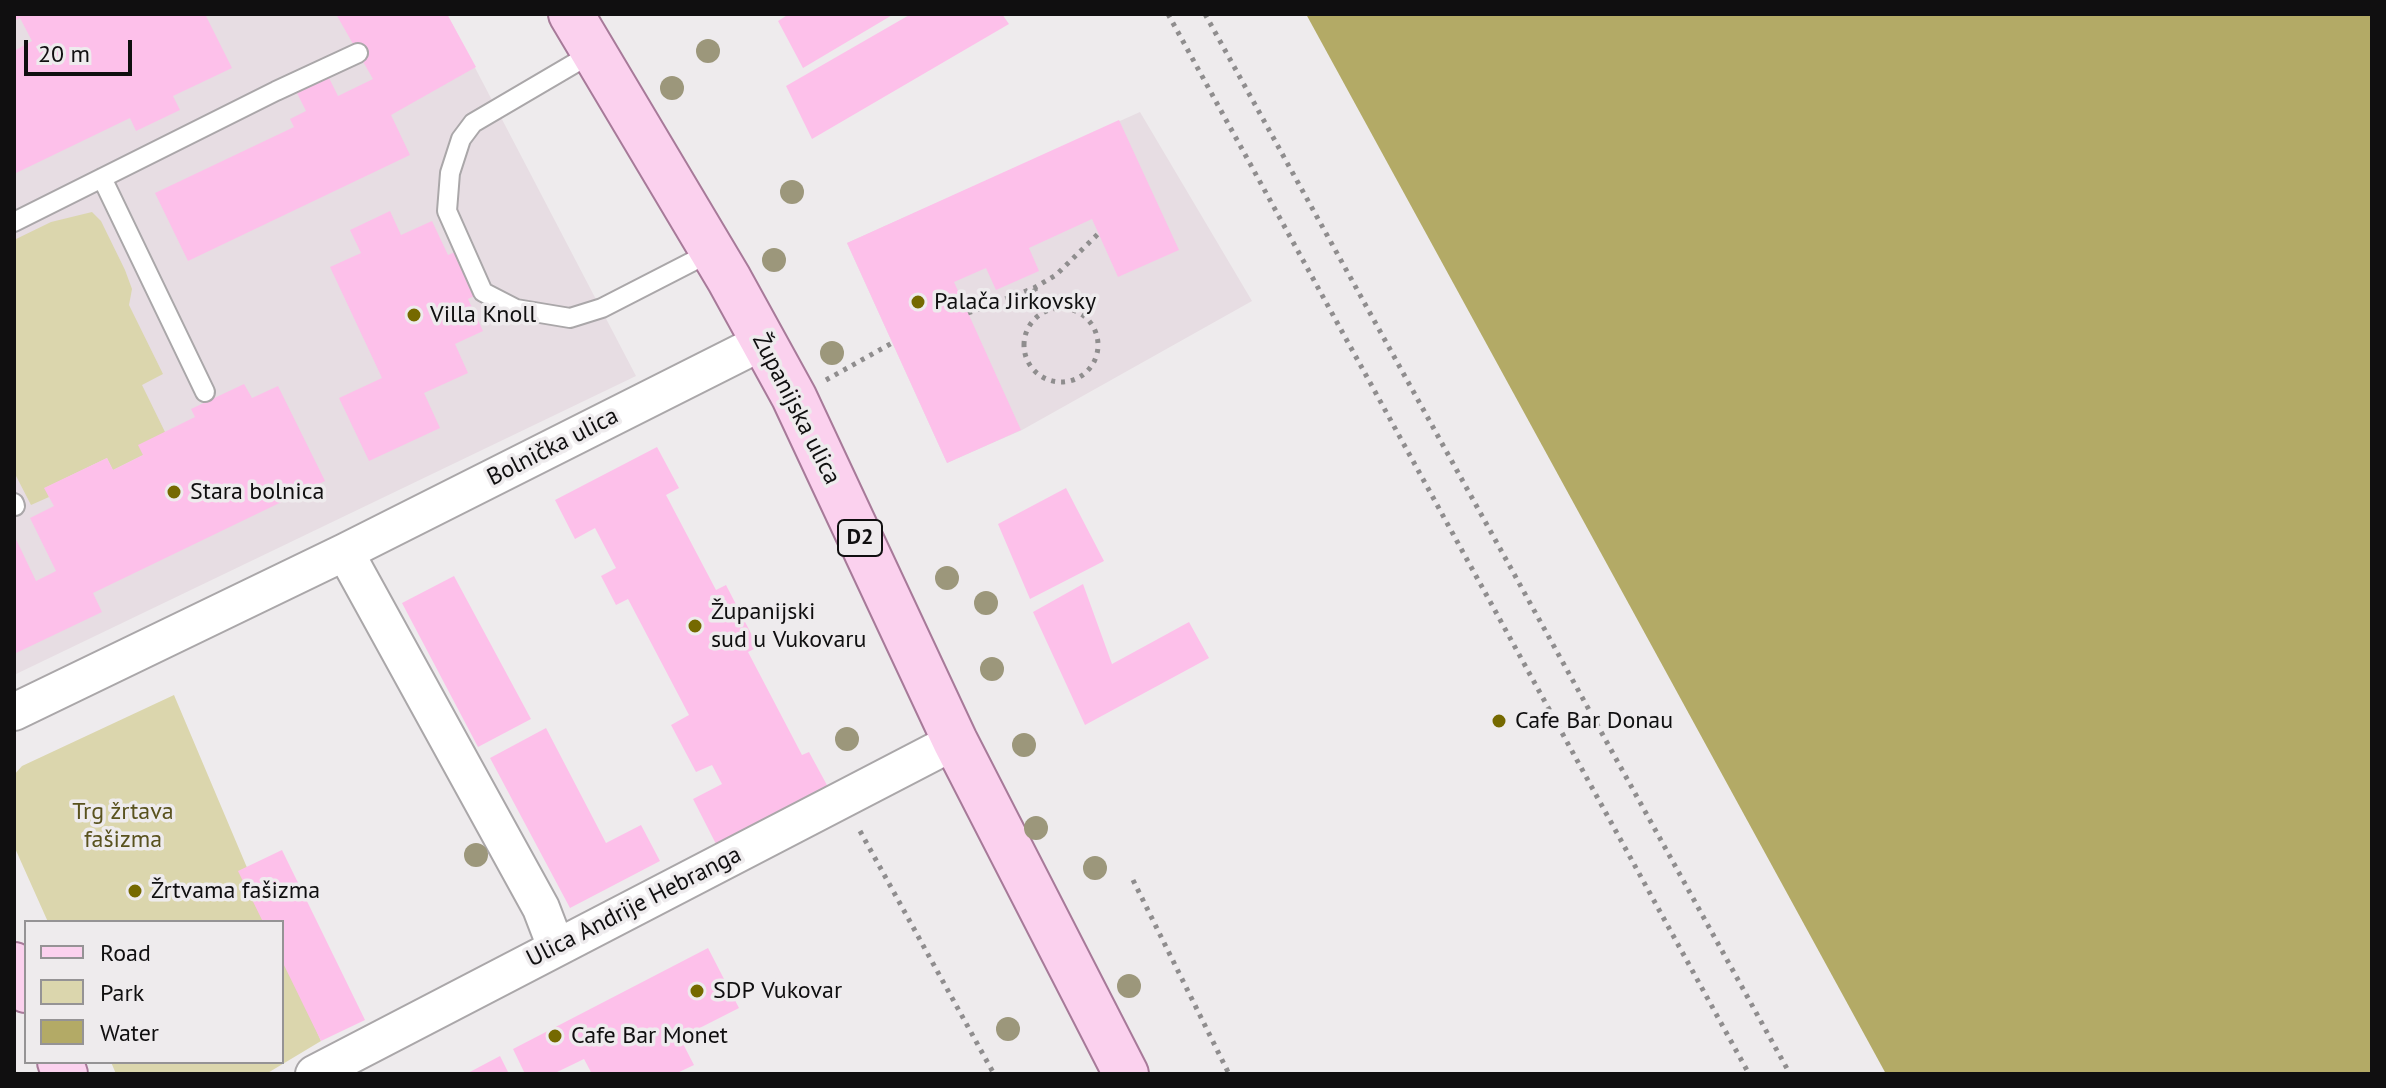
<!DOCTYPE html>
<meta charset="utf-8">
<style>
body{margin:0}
#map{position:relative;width:2386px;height:1088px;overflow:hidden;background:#eeebed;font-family:"PT Sans",sans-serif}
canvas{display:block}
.frame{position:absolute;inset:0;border:16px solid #100f10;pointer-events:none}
.legend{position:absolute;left:24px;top:920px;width:260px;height:144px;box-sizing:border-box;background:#eeebed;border:2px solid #959395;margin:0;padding:10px 14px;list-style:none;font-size:24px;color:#100f10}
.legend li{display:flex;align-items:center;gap:16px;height:40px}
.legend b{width:40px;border:2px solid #959395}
.scale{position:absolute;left:24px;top:40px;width:108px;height:36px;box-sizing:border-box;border:4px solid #100f10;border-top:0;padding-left:10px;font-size:24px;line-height:28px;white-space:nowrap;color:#100f10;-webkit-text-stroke:6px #eeebed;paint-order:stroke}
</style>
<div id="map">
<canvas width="2386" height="1088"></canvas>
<div class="frame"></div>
<ul class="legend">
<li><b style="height:10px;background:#fbd1ee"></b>Road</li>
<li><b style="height:22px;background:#dbd6ad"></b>Park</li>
<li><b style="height:22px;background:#b3aa66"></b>Water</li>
</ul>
<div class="scale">20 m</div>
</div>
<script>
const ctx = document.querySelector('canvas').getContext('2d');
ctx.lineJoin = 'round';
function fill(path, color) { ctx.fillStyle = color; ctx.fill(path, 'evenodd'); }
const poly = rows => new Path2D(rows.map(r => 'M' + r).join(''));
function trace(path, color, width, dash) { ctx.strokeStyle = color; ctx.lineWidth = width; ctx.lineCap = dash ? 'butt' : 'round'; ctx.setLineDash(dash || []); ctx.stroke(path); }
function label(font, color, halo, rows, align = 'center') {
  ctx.font = font + ' "PT Sans",sans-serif'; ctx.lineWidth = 7; ctx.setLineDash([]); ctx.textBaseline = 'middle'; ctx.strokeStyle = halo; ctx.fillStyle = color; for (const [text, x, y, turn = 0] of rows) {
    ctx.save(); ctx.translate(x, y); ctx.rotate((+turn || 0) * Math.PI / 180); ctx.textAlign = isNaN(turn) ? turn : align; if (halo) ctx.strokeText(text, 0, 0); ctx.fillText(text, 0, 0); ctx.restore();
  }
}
fill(poly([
 [14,14,447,14,636,376,14,675],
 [1140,112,1252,301,1022,430,947,463,847,243]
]), '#e7dde3');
fill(poly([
 [92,212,101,221,125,270,132,289,129,305,163,374,142,385,165,432,143,455,113,470,107,458,45,488,49,497,31,505,14,472,14,240,51,222],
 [174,695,270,922,48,922,14,846,14,775,22,766],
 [282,950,321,1041,266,1074,116,1074,111,1062,282,1062]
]), '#dbd6ad');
fill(poly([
 [1306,14,2372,14,2372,1074,1886,1074]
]), '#b3aa66');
fill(poly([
 [14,14,205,14,232,68,173,96,180,110,136,131,130,118,14,174,14,51,32,41,20,18,14,21],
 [336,14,447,14,476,67,391,115,410,155,188,261,155,193,294,127,290,119,306,111,297,93,329,78,338,96,373,79],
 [789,14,894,14,803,68,778,21],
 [911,14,1002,14,1009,24,812,139,786,86],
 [1119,120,1179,250,1118,277,1092,219,1029,248,1039,271,996,290,986,268,954,282,1021,430,947,463,847,243],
 [390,211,401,235,432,221,448,255,471,245,491,288,468,299,483,331,455,344,468,373,424,393,440,428,369,461,339,398,382,378,330,267,361,253,350,230],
 [244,384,252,398,278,386,325,481,93,593,102,612,14,654,14,535,36,581,56,571,30,518,54,506,44,488,107,458,113,470,143,455,138,445,195,417,191,409],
 [657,447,679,488,666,495,716,590,726,585,758,647,748,652,802,755,809,752,828,787,716,844,693,799,722,784,712,765,696,772,671,725,689,715,628,599,616,605,601,576,616,568,595,528,575,539,555,500],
 [1066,488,1104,561,1030,599,998,524],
 [454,576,531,719,478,747,402,603],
 [1083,584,1112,664,1189,622,1209,658,1085,725,1033,612],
 [546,728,606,843,641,825,660,861,570,908,490,758],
 [282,850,365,1020,321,1041,282,961,282,922,263,922,238,871],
 [708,948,739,1008,680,1038,694,1065,675,1074,592,1074,584,1059,553,1074,525,1074,513,1049],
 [500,1056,509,1074,466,1074]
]), '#fdc0ea');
const service = poly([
 [594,52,473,123,461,139,450,173,447,211,483,292,516,309,570,318,602,308,713,251],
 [102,178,205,392],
 [14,222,276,91,358,53],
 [14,503,15,506]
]);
const minor = poly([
 [345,552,541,908,556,947],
 [14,712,345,552,762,342],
 [314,1074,955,741]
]);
const primary = poly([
 [571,14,729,279,794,397,955,741,1126,1074],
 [14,965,26,990],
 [60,1062,65,1074]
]);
trace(service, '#aaa7a9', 22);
trace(minor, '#aaa7a9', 40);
trace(primary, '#a77a99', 48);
trace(poly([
 [1168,14,1749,1074],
 [1205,14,1790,1074],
 [1034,288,1046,310],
 '1024 345a37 37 0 1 1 74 0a37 37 0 1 1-74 0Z',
 [968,313,1034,288,1056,275,1098,234],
 [826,380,892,343],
 [860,831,994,1074],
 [1133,880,1229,1074]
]), '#8f8d8e', 5, [4, 6]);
trace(service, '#fff', 18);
trace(minor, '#fff', 36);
trace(primary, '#fbd1ee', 44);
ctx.fillStyle = '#9c977b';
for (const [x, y] of [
 [708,51],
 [672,88],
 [792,192],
 [774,260],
 [832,353],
 [947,578],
 [986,603],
 [992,669],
 [847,739],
 [1024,745],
 [1036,828],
 [476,855],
 [1095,868],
 [1129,986],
 [1008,1029]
]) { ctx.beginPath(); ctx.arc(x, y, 12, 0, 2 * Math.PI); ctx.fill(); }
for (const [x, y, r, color] of [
 [918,302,8,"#756900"],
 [414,315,8,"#756900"],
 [174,492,8,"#756900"],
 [695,626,8,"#756900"],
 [1499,721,8,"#756900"],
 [135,891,8,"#756900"],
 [697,991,8,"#756900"],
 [555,1036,8,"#756900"]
]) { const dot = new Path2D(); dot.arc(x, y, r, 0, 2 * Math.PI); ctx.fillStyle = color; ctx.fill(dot); trace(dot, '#eeebed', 3); }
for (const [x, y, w] of [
 [860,538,44]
]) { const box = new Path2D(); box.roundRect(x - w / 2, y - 18, w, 36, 6); ctx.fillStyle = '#eeebed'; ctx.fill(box); trace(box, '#100f10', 2); }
label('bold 22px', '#100f10', null, [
 ["D2",860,538]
]);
label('24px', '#100f10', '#eeebed', [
 ["Palača Jirkovsky",934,302],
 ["Villa Knoll",430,315],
 ["Stara bolnica",190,492],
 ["Županijski",711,612],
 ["sud u Vukovaru",711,640],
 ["Cafe Bar Donau",1515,721],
 ["Žrtvama fašizma",151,891],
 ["SDP Vukovar",713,991],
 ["Cafe Bar Monet",571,1036]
], 'left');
label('24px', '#100f10', '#eeebed', [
 ["Županijska ulica",796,409,63],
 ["Bolnička ulica",553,447,-27],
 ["Ulica Andrije Hebranga",634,907,-27]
]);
label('24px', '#59521e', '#eeebed', [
 ["Trg žrtava",123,812],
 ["fašizma",123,840]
]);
</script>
